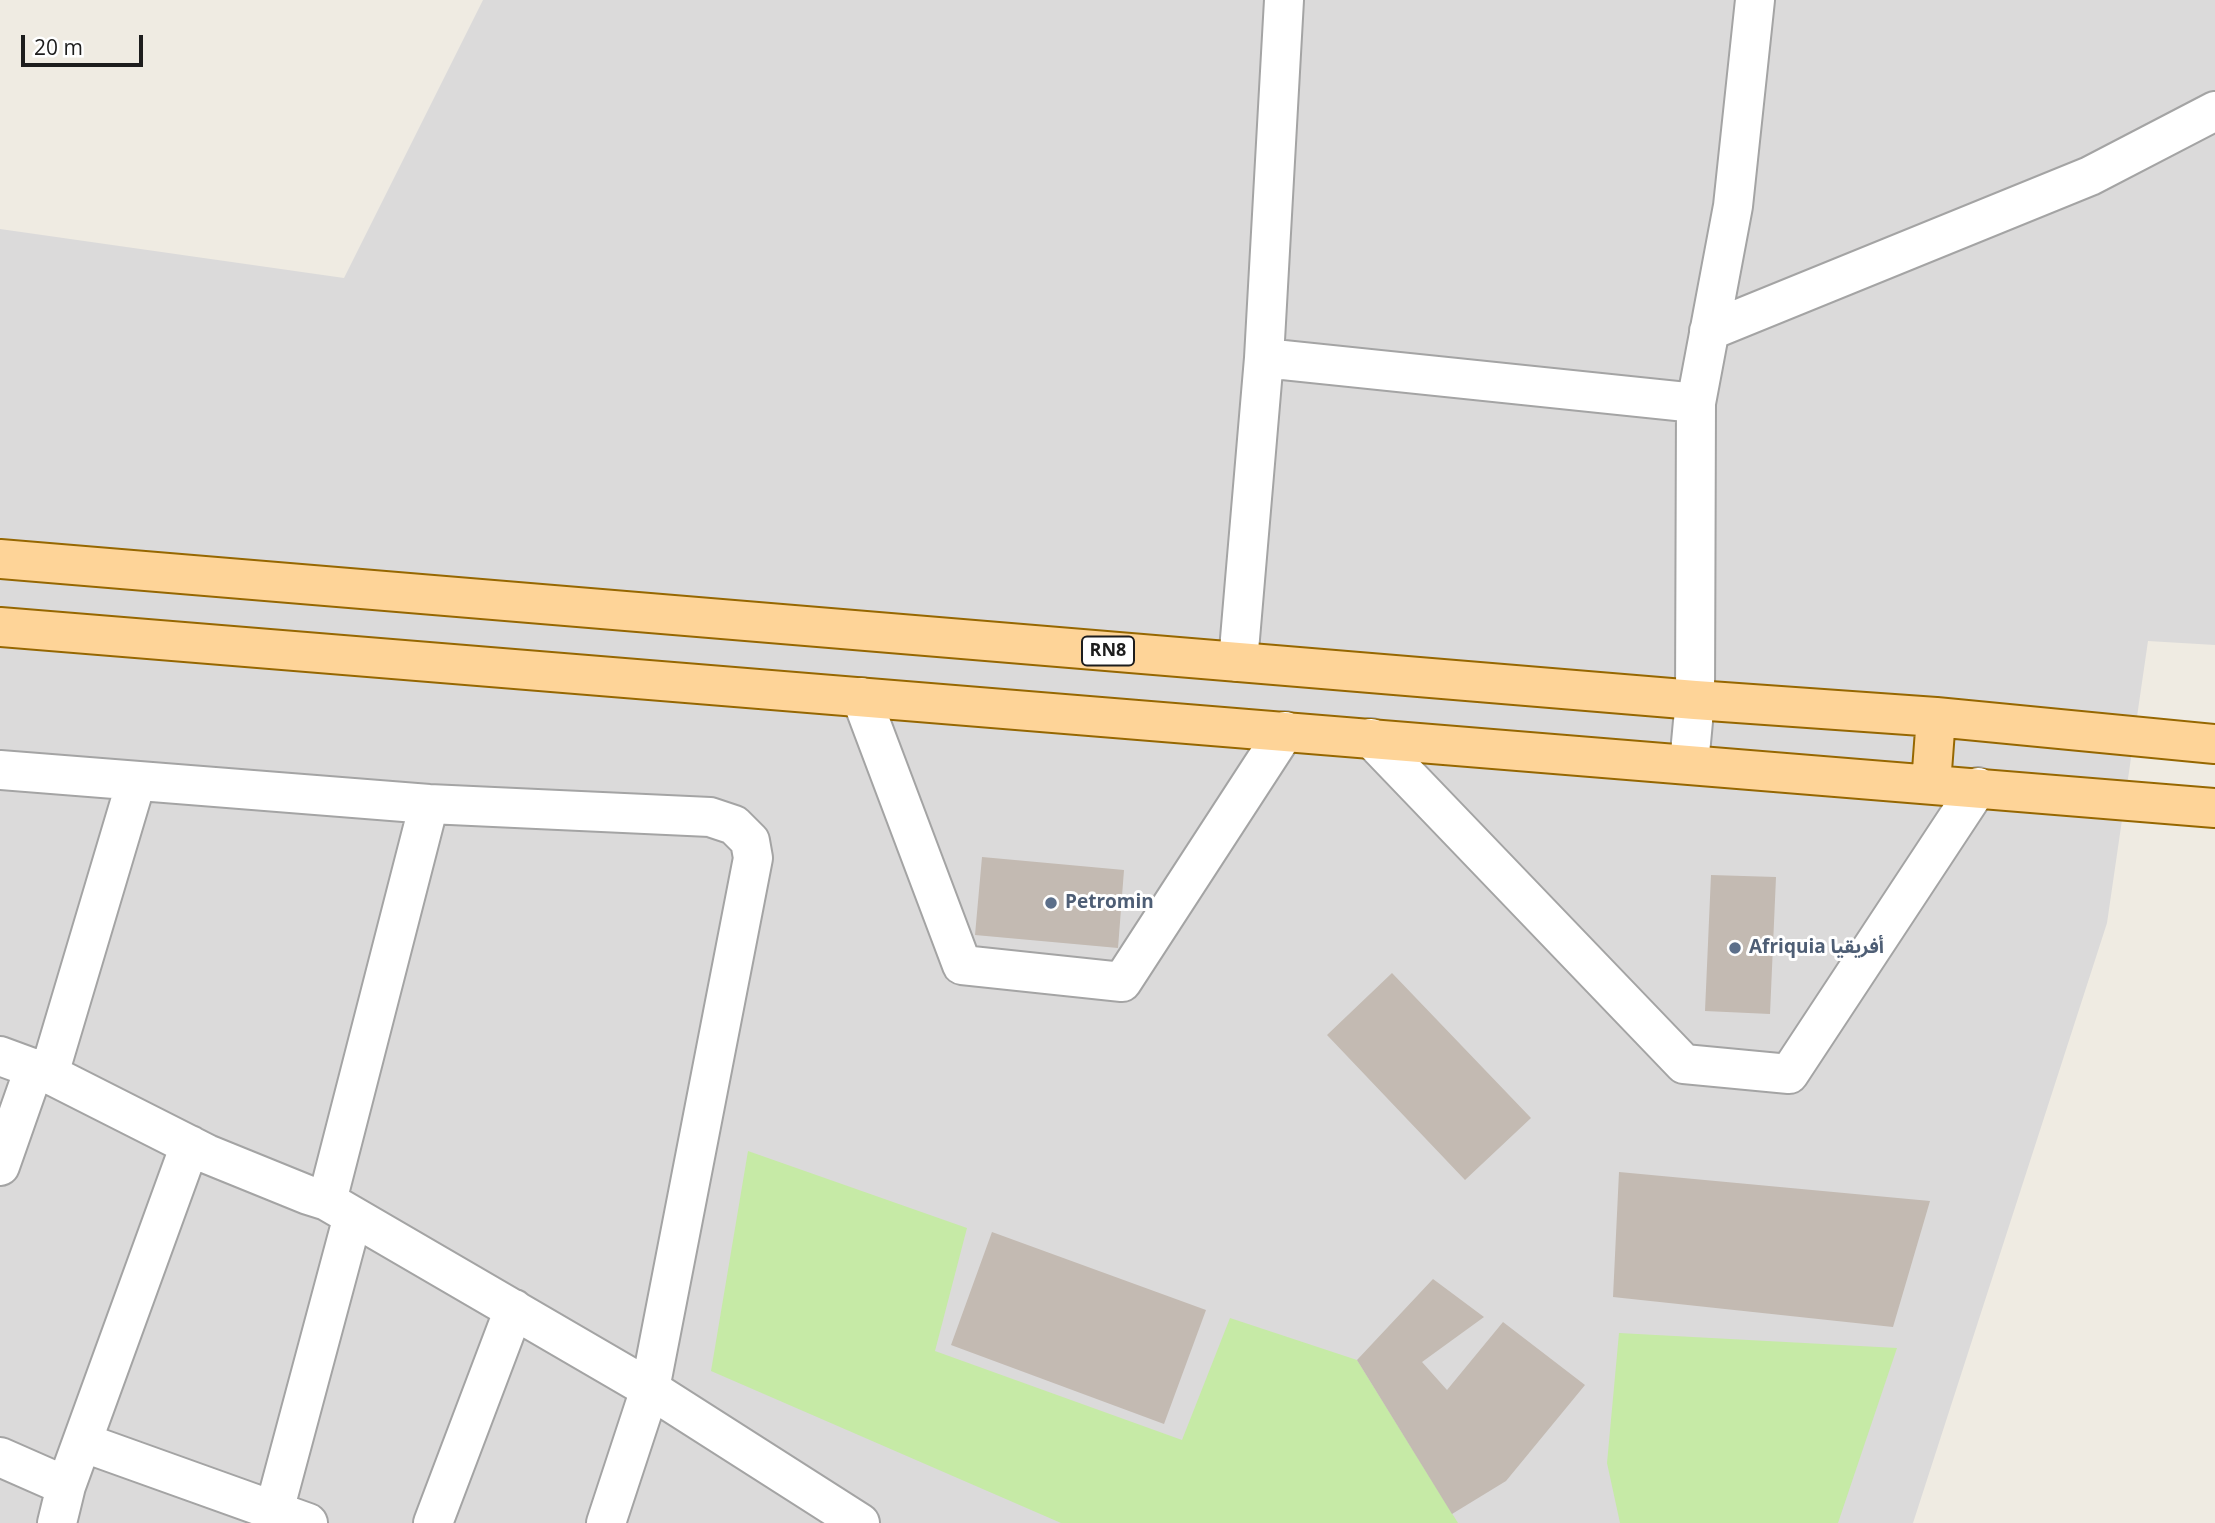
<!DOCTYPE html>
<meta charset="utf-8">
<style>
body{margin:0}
#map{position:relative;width:2215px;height:1523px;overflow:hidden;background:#efebe2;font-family:"Open Sans",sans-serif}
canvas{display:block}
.scale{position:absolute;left:21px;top:35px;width:122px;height:32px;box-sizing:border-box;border:4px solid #1d1d1d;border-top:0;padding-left:9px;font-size:21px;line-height:24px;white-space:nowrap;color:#1d1d1d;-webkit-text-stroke:5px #fff;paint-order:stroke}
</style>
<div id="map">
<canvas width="2215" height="1523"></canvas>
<div class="scale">20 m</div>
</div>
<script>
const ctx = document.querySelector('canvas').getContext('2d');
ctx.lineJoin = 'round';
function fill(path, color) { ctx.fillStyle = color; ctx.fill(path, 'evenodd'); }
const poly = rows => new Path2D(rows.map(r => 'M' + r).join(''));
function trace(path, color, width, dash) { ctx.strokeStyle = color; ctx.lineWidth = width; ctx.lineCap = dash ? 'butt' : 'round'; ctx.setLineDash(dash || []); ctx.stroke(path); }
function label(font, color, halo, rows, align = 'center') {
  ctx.font = font + ' "Open Sans","Noto Sans Arabic",sans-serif'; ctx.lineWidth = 6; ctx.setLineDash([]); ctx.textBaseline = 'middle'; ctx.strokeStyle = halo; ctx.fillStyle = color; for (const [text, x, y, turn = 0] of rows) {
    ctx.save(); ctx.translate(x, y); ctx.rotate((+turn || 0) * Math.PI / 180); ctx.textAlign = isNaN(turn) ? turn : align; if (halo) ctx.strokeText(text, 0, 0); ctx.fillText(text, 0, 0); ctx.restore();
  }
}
fill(poly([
 [483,0,2215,0,2215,645,2148,641,2107,923,1913,1523,0,1523,0,229,344,278]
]), '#dbdada');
fill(poly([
 [748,1151,967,1228,935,1351,1182,1440,1230,1318,1357,1360,1458,1523,1061,1523,711,1371],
 [1619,1333,1897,1348,1838,1523,1620,1523,1607,1463]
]), '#c6eaa6');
fill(poly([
 [982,857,1124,870,1118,948,975,935],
 [1711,875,1776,877,1770,1014,1705,1011],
 [1392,973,1531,1118,1465,1180,1327,1035],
 [1619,1172,1930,1201,1893,1327,1613,1297],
 [992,1232,1206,1310,1164,1424,951,1345],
 [1433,1279,1484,1317,1422,1362,1447,1390,1503,1322,1585,1385,1506,1481,1452,1514,1357,1360]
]), '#c3bab2');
const minor = poly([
 [1709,331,2090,176,2215,111],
 [1264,358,1696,403],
 [1238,662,1264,358,1284,0],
 [861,697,962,965,1122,982,1285,731],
 [1371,738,1684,1064,1789,1074,1978,787],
 [1689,764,1695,700,1696,403,1733,206,1755,0],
 [0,770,429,804,710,817,734,825,750,841,753,858,650,1389,606,1523],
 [0,1056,49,1074,207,1154,308,1195,327,1201,650,1389,860,1523],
 [49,1074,136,782],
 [0,1166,34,1069],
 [327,1201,429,804],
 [82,1442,308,1523],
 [0,1457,66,1486],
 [274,1511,353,1216],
 [57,1523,66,1486,190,1145],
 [433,1523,514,1309]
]);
const major = poly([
 [0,559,1695,700,1936,717,2215,744],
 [0,627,2215,808],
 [1931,784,1936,717]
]);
trace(minor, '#a4a4a4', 42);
trace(major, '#966700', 42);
trace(minor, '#fff', 38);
trace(major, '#fed498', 38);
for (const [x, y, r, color] of [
 [1051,903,7,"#5c6f8a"],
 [1735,948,7,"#5c6f8a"]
]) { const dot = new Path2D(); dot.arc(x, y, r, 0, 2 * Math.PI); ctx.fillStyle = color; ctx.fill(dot); trace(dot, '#fff', 2.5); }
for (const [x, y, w] of [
 [1108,651,52]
]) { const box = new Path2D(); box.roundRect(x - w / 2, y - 14.5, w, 29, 5); ctx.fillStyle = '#fff'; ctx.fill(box); trace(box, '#1d1d1d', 2); }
label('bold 18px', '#1d1d1d', null, [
 ["RN8",1108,651]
]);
label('bold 19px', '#4e5e75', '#fff', [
 ["Petromin",1065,903],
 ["Afriquia أفريقيا",1749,948]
], 'left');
</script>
